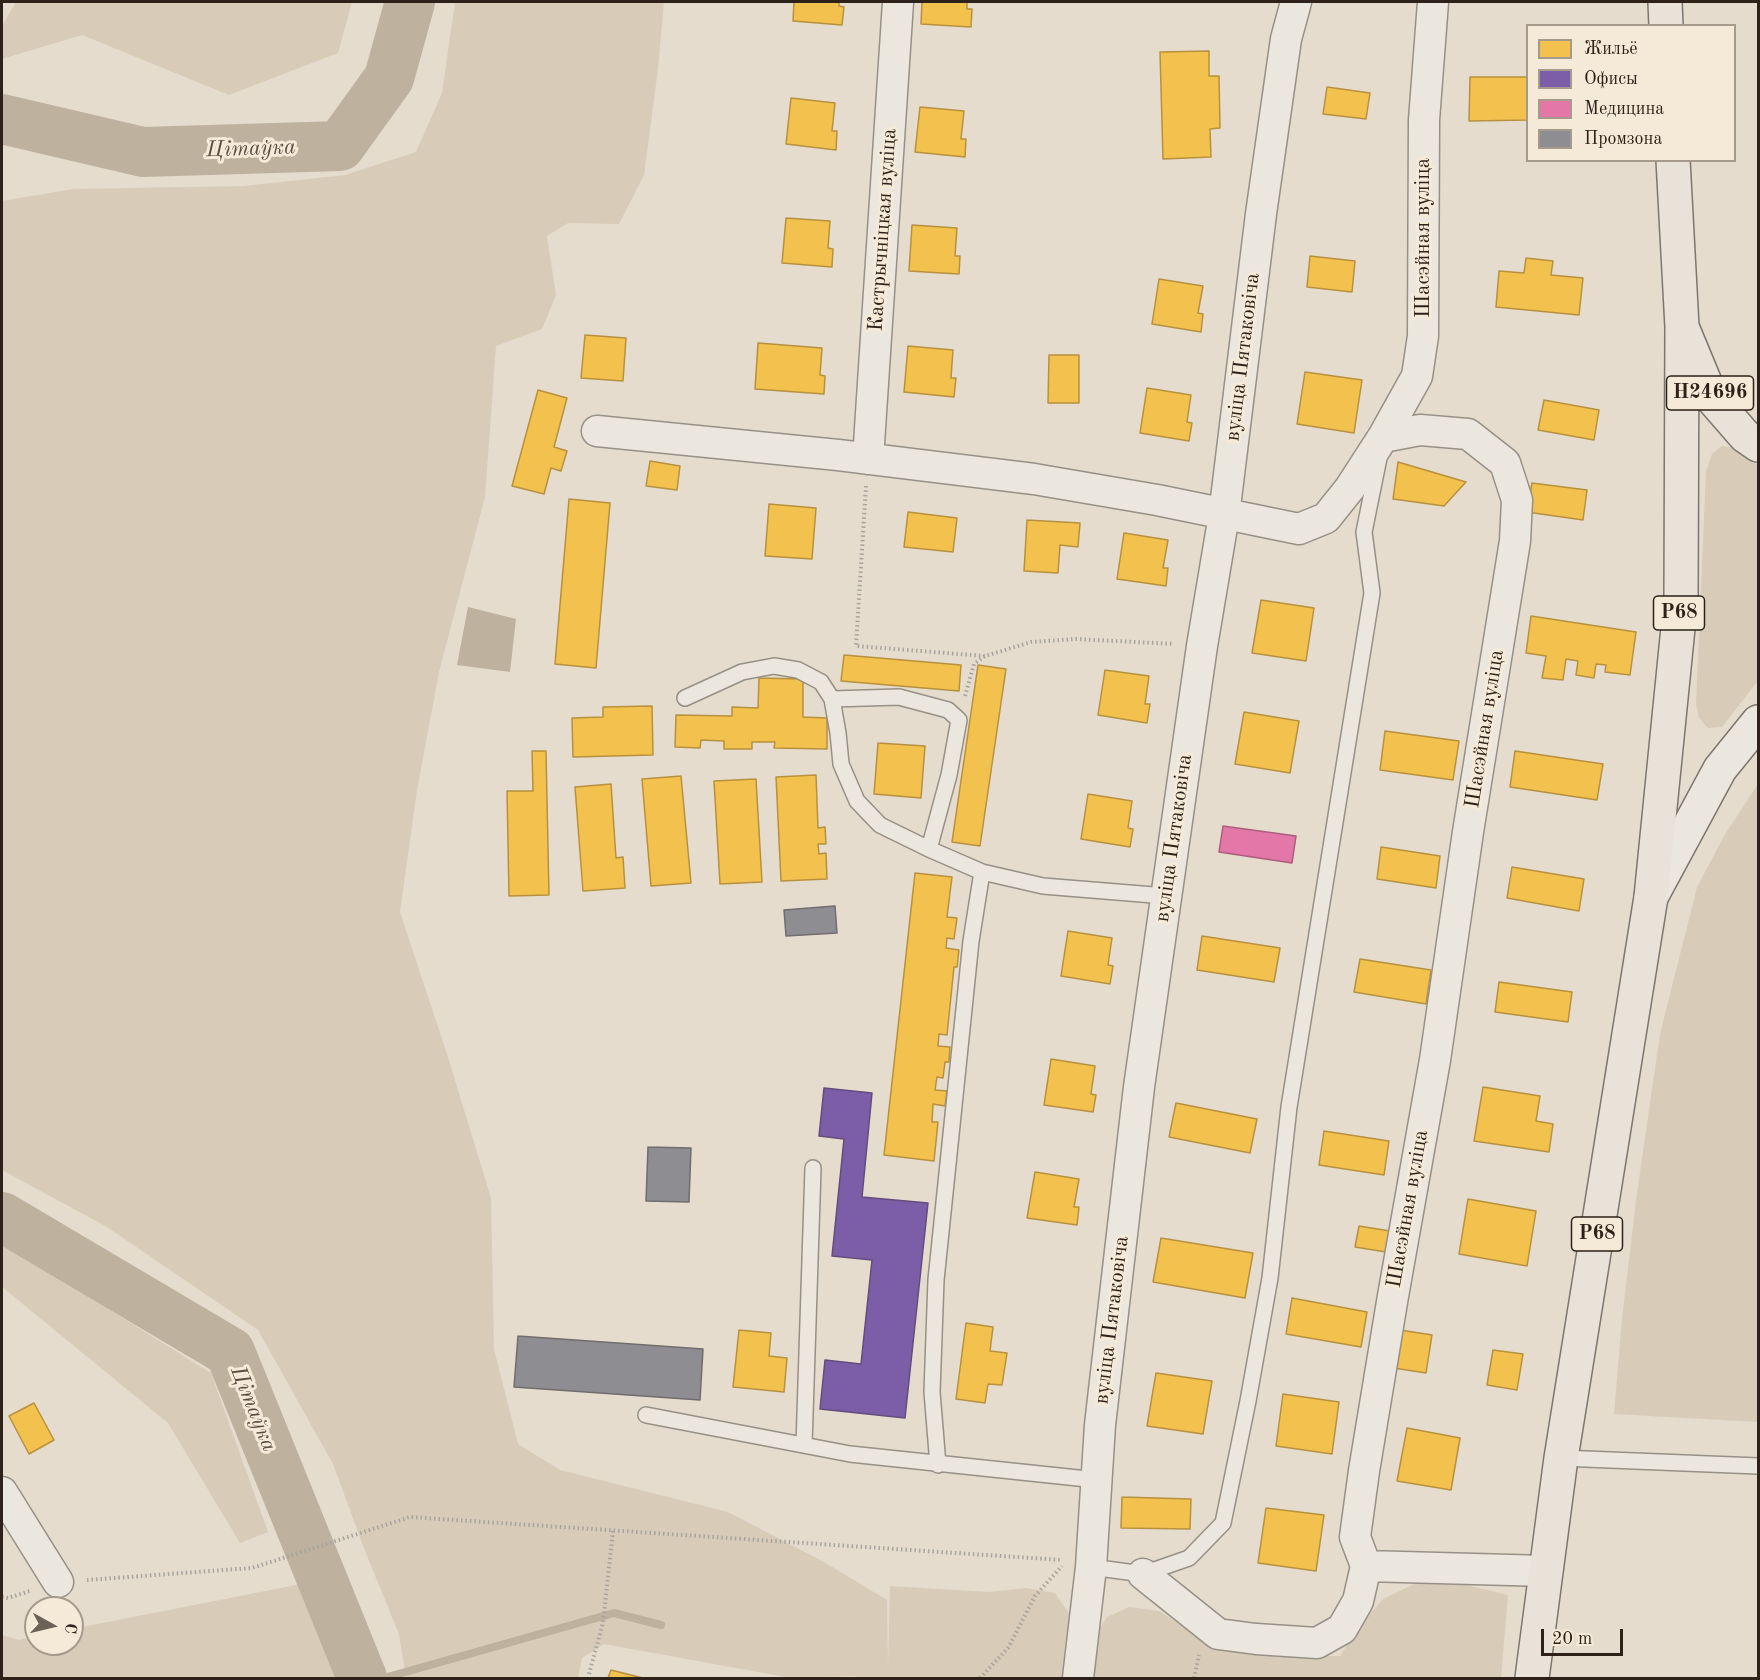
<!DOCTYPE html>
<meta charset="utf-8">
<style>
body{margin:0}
#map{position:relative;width:1760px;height:1680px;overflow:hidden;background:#e5dccd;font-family:"Old Standard TT",serif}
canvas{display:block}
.frame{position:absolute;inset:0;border:3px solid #2d2119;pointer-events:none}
.legend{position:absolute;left:1526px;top:24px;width:210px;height:138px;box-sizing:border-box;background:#f5ead8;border:2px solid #a59a8c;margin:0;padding:8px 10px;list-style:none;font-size:18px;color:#2d2119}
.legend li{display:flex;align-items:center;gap:12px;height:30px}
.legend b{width:30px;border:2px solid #a59a8c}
.north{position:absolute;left:24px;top:1596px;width:60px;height:60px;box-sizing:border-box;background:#f5ead8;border:2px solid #a59a8c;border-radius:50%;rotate:98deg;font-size:16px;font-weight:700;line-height:24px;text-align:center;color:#2d2119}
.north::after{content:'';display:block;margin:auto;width:21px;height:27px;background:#6d6258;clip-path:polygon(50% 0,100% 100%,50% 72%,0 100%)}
.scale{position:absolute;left:1541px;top:1629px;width:82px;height:27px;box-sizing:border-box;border:3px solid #2d2119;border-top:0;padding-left:8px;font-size:18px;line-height:21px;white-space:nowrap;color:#2d2119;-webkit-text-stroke:4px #f5ead8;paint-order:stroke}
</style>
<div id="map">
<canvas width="1760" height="1680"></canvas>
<div class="frame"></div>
<ul class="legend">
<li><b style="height:16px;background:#f2c14e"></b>Жильё</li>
<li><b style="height:16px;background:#7b5ea7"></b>Офисы</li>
<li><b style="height:16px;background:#e377a8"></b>Медицина</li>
<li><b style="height:16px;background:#8d8d92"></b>Промзона</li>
</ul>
<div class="north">С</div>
<div class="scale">20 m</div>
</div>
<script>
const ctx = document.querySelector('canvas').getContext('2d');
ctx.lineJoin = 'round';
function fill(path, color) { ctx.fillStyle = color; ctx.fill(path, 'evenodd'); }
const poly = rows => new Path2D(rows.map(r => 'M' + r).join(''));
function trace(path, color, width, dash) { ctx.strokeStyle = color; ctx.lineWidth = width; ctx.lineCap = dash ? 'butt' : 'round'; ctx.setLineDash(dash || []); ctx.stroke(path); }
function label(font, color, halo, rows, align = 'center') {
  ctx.font = font + ' "Old Standard TT",serif'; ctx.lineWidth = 6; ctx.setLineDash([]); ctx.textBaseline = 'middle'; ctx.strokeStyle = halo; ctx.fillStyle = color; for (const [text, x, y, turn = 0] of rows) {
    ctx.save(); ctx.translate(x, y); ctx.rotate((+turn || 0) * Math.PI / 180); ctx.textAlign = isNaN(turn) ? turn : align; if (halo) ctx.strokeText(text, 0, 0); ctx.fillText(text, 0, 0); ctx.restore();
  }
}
fill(poly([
 [16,2,352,2,338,53,229,95,82,35,2,59,2,26],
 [455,2,664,2,658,69,644,175,619,224,568,223,547,236,556,295,542,329,496,346,485,497,439,672,417,790,400,912,447,1054,491,1198,494,1349,518,1444,560,1470,728,1512,824,1562,887,1600,888,1670,890,1586,989,1592,1026,1588,1055,1593,1070,1615,1064,1678,856,1678,856,1676,791,1678,604,1644,582,1658,578,1678,406,1678,399,1634,365,1551,333,1464,258,1330,107,1227,2,1170,2,201,73,189,244,186,345,175,416,152,442,93],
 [1722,446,1735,448,1758,465,1758,681,1722,727,1708,728,1699,718,1696,704,1706,471,1712,454],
 [1758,784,1758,1422,1614,1414,1622,1319,1636,1200,1660,1034,1697,887,1724,836],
 [2,1243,211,1373,268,1532,240,1543,168,1423,2,1287],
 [1416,1583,1462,1584,1508,1595,1501,1678,1092,1678,1094,1637,1107,1617,1129,1607,1159,1611,1187,1629,1265,1655,1340,1656,1358,1628,1383,1599],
 [301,1584,335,1678,2,1678,2,1635,19,1640,36,1636,36,1644,72,1644,72,1629]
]), '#d8ccb8');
fill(poly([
 [468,607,516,619,510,672,457,665]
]), '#beb19d');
const homes = poly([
 [794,2,839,2,839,6,844,7,842,25,793,21,794,2],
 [922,2,967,2,967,9,972,9,971,27,921,24,922,2],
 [1209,51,1209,76,1219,76,1220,128,1210,129,1211,157,1163,159,1160,52,1209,51],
 [1470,77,1528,77,1528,120,1469,121,1470,77],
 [1327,87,1370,93,1366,119,1323,114,1327,87],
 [791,98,835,103,832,131,837,131,836,150,786,144,791,98],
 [920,107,964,111,961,139,966,139,965,157,915,152,920,107],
 [786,218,830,221,828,248,833,249,832,267,782,263,786,218],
 [912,225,957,228,955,256,960,256,959,274,909,271,912,225],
 [1310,256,1355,261,1352,292,1307,287,1310,256],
 [1526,258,1553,261,1551,275,1583,278,1579,315,1496,307,1499,271,1524,273,1526,258],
 [1159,279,1203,286,1198,313,1203,314,1201,332,1152,324,1159,279],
 [585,335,626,338,623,381,581,378,585,335],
 [758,343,822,348,820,375,825,376,824,394,755,389,758,343],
 [908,346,953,350,951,378,956,378,954,397,904,392,908,346],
 [1049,355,1079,355,1079,403,1048,403,1049,355],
 [1305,372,1362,380,1354,433,1297,424,1305,372],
 [1147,388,1191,395,1187,422,1192,423,1189,441,1140,433,1147,388],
 [538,390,567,398,554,447,567,451,561,471,551,468,544,494,512,486,538,390],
 [1544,400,1599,410,1594,440,1538,430,1544,400],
 [650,461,680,466,677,490,646,486,650,461],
 [1398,462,1466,482,1444,506,1393,499,1398,462],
 [1532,483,1587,490,1583,520,1527,512,1532,483],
 [569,499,610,503,596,668,555,664,569,499],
 [769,504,816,508,812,559,765,556,769,504],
 [908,512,957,518,953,552,904,547,908,512],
 [1027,520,1080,523,1078,547,1060,545,1058,573,1024,571,1027,520],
 [1124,533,1168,540,1163,568,1168,568,1166,586,1117,579,1124,533],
 [1261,600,1314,608,1306,661,1252,653,1261,600],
 [1531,616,1636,632,1630,675,1605,672,1606,665,1596,664,1594,678,1576,675,1578,661,1566,659,1563,680,1542,678,1546,656,1526,653,1531,616],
 [844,655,961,665,959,691,841,681,844,655],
 [978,665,1006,669,980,846,952,842,978,665],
 [1105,670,1149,676,1145,704,1150,704,1147,723,1098,715,1105,670],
 [759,678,803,679,803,717,827,718,827,749,774,748,775,742,752,742,752,749,724,749,724,741,701,740,700,748,675,747,676,715,732,716,732,707,758,708,759,678],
 [652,706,653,755,573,757,572,718,603,717,603,707,652,706],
 [1244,712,1299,721,1290,773,1235,764,1244,712],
 [1385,731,1459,741,1453,780,1380,770,1385,731],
 [878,743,925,746,921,798,874,794,878,743],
 [532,751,546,751,549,895,509,896,507,791,533,791,532,751],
 [1515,751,1603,764,1597,800,1510,787,1515,751],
 [816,775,818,828,825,827,826,844,818,844,819,854,826,853,827,879,781,881,776,777,816,775],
 [681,776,691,883,651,886,642,779,681,776],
 [756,779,762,882,720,884,714,781,756,779],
 [611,784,616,858,623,857,625,888,583,891,575,787,611,784],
 [1088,794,1132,801,1128,828,1133,829,1130,847,1081,839,1088,794],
 [1381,847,1440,856,1436,888,1377,879,1381,847],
 [1512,867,1584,879,1579,911,1507,898,1512,867],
 [915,873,952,877,947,917,957,918,954,939,947,938,946,948,959,950,957,967,954,967,947,1035,939,1034,938,1046,950,1047,949,1062,945,1062,943,1078,937,1077,935,1090,947,1091,945,1106,933,1104,932,1122,938,1122,934,1161,884,1155,915,873],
 [1068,931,1112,938,1108,965,1113,966,1110,984,1061,976,1068,931],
 [1202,936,1280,948,1274,982,1197,970,1202,936],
 [1360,959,1431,970,1426,1004,1354,992,1360,959],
 [1499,982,1572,992,1568,1022,1495,1012,1499,982],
 [1051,1059,1095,1066,1091,1094,1096,1095,1093,1112,1044,1105,1051,1059],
 [1483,1087,1540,1096,1536,1121,1553,1124,1549,1152,1474,1141,1483,1087],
 [1176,1103,1257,1119,1250,1153,1169,1137,1176,1103],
 [1324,1131,1389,1141,1384,1175,1319,1165,1324,1131],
 [1035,1172,1079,1179,1074,1207,1079,1207,1077,1225,1027,1218,1035,1172],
 [1468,1199,1536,1211,1527,1266,1459,1254,1468,1199],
 [1359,1226,1390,1231,1386,1252,1355,1247,1359,1226],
 [1161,1238,1253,1253,1245,1298,1153,1282,1161,1238],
 [1292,1298,1367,1312,1361,1347,1286,1334,1292,1298],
 [966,1323,993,1327,990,1351,1007,1353,1002,1385,988,1384,985,1403,956,1399,966,1323],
 [739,1330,771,1333,769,1356,787,1358,784,1392,733,1387,739,1330],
 [1400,1330,1432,1335,1426,1373,1394,1368,1400,1330],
 [1493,1350,1523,1354,1517,1390,1487,1385,1493,1350],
 [1156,1373,1212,1381,1203,1434,1147,1426,1156,1373],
 [1283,1394,1339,1402,1332,1454,1276,1446,1283,1394],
 [34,1403,54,1440,29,1454,9,1416,34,1403],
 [1407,1428,1460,1438,1451,1490,1397,1481,1407,1428],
 [1122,1497,1191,1499,1190,1529,1121,1528,1122,1497],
 [1266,1508,1324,1515,1316,1571,1258,1563,1266,1508],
 [611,1670,643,1678,608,1678,611,1670]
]);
fill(homes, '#f2c14e');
trace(homes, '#b7913e', 1.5);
const offices = poly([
 [824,1088,872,1093,862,1197,928,1203,905,1418,820,1409,825,1360,861,1364,872,1260,832,1256,844,1139,819,1136,824,1088]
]);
fill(offices, '#7b5ea7');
trace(offices, '#644c7c', 1.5);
const health = poly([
 [1223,826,1296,836,1292,863,1219,852,1223,826]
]);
fill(health, '#e377a8');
trace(health, '#ac5d7d', 1.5);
const industry = poly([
 [835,906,837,933,786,936,784,910,835,906],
 [648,1147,691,1148,689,1202,646,1201,648,1147],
 [518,1336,703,1349,700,1400,514,1387,518,1336]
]);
fill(industry, '#8d8d92');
trace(industry, '#706d6e', 1.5);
trace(poly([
 [384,1678,614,1613,661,1625]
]), '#beb19d', 8);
trace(poly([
 [2,119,143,152,340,146,389,78,410,2],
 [2,1217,230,1352,362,1678]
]), '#beb19d', 50);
const service = poly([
 [685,698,742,672,774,666,798,670,821,682,832,699,838,733,841,764,857,801,880,825,929,849,982,872,1043,886,1166,896],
 [832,699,899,697,948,710,959,720,949,775,929,849],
 [646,1415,850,1454,1097,1480],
 [804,1445,813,1168],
 [1561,1458,1758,1466],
 [938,1465,932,1392,936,1280,971,941,982,872],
 [1091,1567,1143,1574,1189,1558,1223,1523,1248,1401,1270,1278,1289,1107,1372,593,1364,532,1379,458]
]);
const minor = poly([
 [597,431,838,455,1034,479,1157,500,1299,529,1326,518,1350,488,1383,437,1417,376,1423,336,1424,120,1433,2],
 [868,459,898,2],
 [2,1492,58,1582],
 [1366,1566,1355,1537,1364,1471,1393,1296,1435,1060,1468,832,1515,541,1517,500,1505,463,1468,434,1420,430,1383,437],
 [1366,1566,1546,1571],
 [1143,1574,1218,1634,1256,1639,1317,1643,1342,1629,1358,1601,1366,1566],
 [1078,1678,1091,1567,1100,1425,1139,1087,1202,646,1224,515,1261,214,1286,39,1296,2]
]);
const secondary = poly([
 [1651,897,1720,769,1758,722]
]);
const primary = poly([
 [1665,2,1666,26],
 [1673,160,1682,327,1711,397,1745,436,1758,445],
 [1532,1678,1561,1458,1651,897,1681,598,1682,327]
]);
trace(service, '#969086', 18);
trace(minor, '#969086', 33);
trace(secondary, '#7c766e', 36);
trace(primary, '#7c766e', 36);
trace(poly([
 [866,486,856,646,985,656],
 [965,696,974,664,985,656,1031,642,1076,639,1174,644],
 [87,1580,252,1568,410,1517,1062,1560],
 [2,1597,8,1598,30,1591],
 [589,1674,603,1623,613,1531],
 [980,1678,1008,1648,1035,1596,1062,1566],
 [1194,1678,1199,1655]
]), '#a8a39d', 4, [1.5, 3]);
trace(service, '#ebe6de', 15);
trace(minor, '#ebe6de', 30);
trace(secondary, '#ebe6de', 33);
trace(primary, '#e8e2d9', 33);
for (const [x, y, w] of [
 [1710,393,87],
 [1679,613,51],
 [1597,1234,51]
]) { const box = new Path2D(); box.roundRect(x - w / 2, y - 17, w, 34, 4.5); ctx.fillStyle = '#f5ead8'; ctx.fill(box); trace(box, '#2d2119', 1.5); }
label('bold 20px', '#2d2119', null, [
 ["Н24696",1710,393],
 ["Р68",1679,613],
 ["Р68",1597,1234]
]);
label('21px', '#2d2119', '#f5ead8', [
 ["Кастрычніцкая вуліца",883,230,-86],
 ["Шасэйная вуліца",1423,238,-90],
 ["вуліца Пятаковіча",1243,357,-83],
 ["Шасэйная вуліца",1485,729,-81],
 ["вуліца Пятаковіча",1174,838,-82],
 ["Шасэйная вуліца",1408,1209,-80],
 ["вуліца Пятаковіча",1112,1320,-83]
]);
label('italic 22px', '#5a4d40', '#f5ead8', [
 ["Цітаўка",251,149,-2],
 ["Цітаўка",253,1409,68]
]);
</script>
